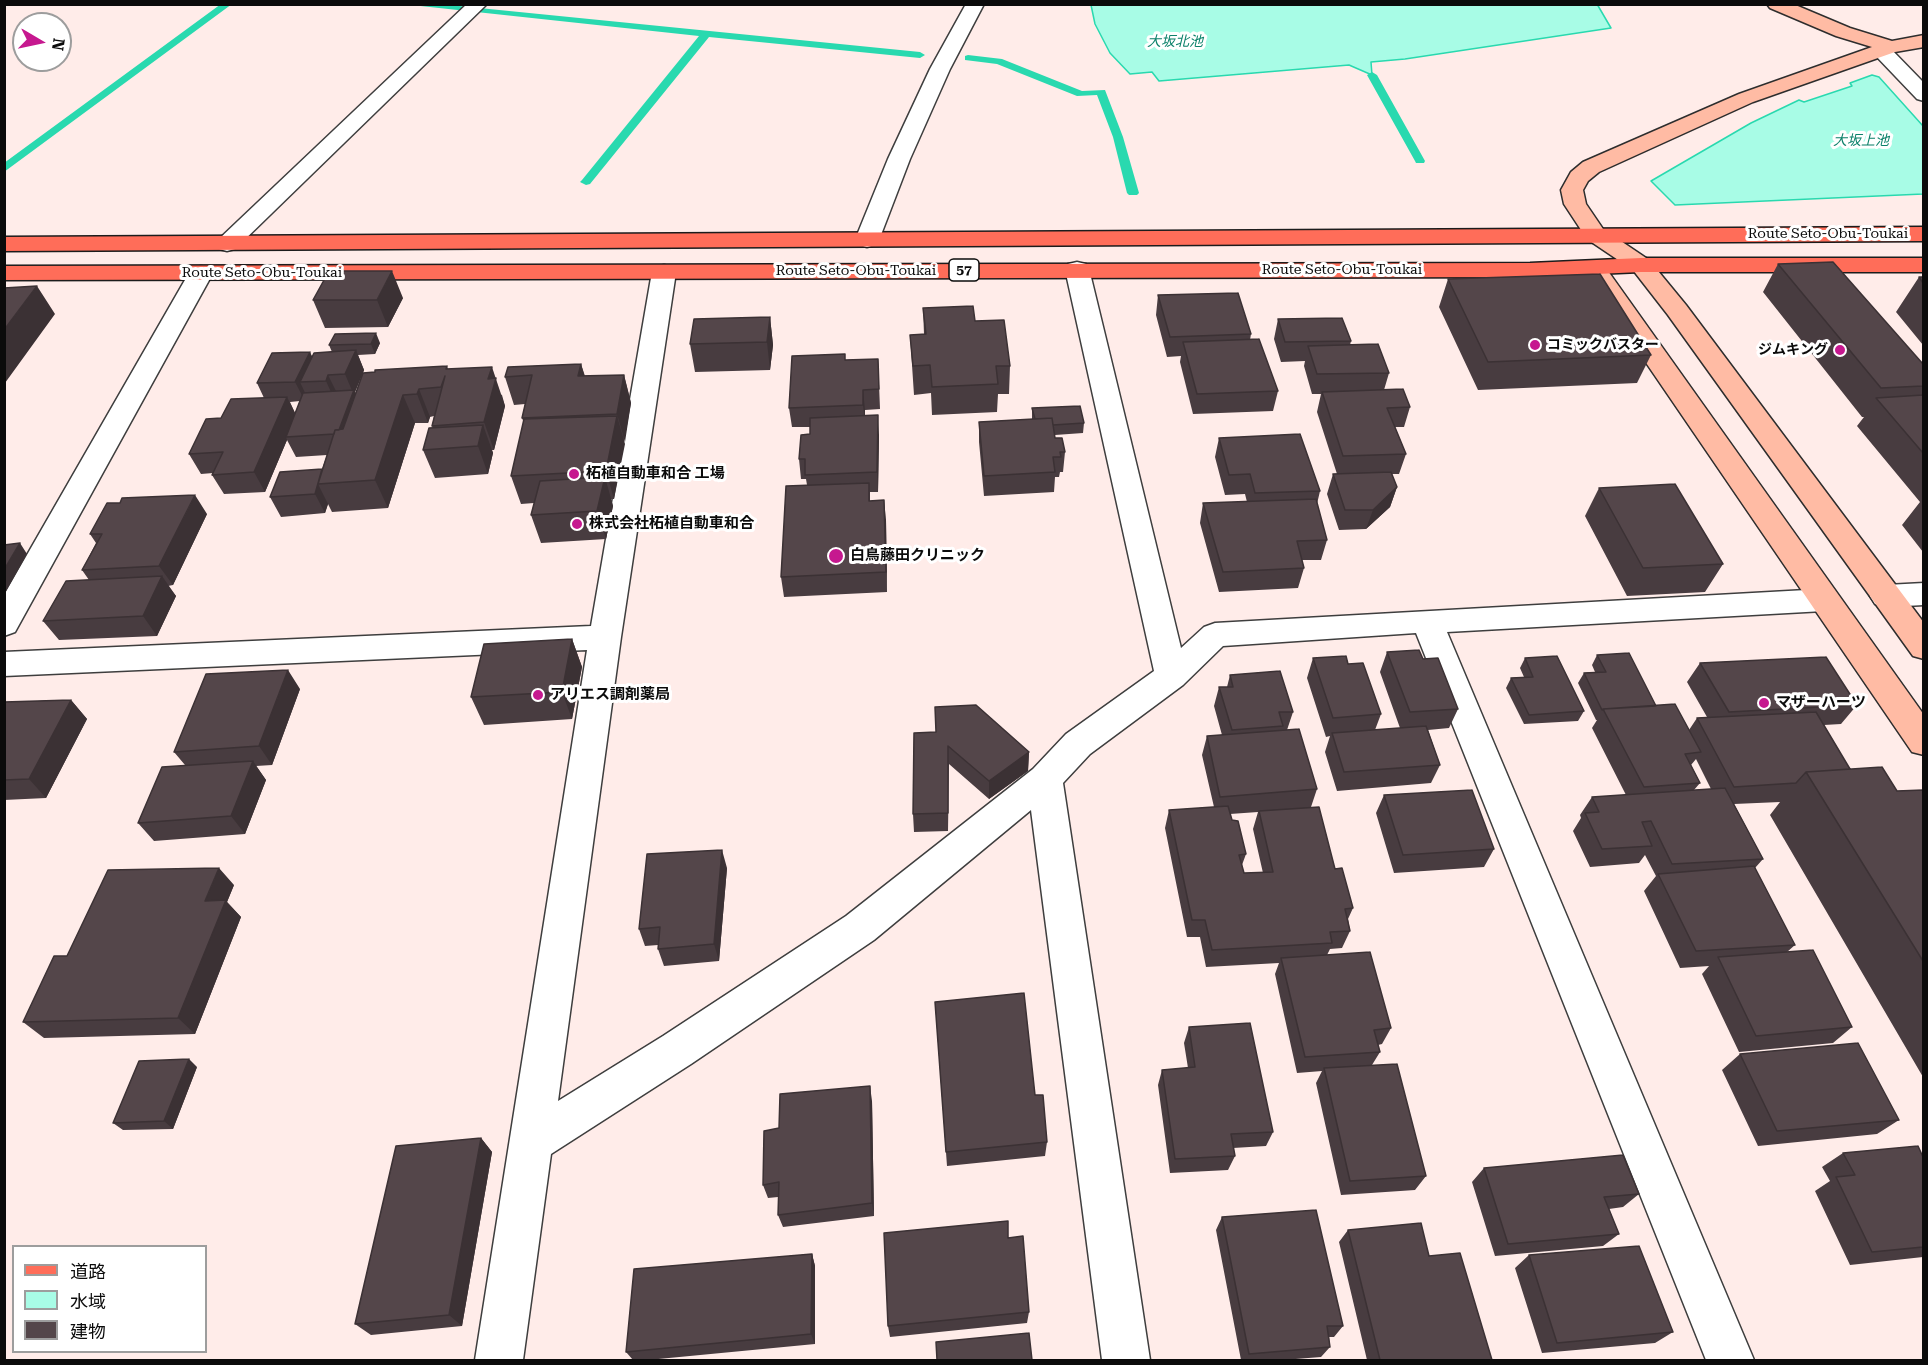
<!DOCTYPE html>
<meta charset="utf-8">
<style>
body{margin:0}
#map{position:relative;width:1928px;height:1365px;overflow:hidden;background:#ffece9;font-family:"Roboto Serif","Noto Sans JP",serif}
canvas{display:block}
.frame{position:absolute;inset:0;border:6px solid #0b0b0b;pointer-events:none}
.legend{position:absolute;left:12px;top:1245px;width:195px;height:108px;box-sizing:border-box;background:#fff;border:2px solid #9d9d9d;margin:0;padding:8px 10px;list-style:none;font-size:18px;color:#0b0b0b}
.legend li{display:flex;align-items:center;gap:12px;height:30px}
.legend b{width:30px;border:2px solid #9d9d9d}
.north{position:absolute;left:12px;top:12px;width:60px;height:60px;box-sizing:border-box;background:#fff;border:2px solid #9d9d9d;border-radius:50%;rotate:99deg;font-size:16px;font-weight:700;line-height:24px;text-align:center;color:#0b0b0b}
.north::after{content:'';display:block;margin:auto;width:21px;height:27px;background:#c6188f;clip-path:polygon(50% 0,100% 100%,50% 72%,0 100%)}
</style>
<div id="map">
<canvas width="1928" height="1365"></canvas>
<div class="frame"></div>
<ul class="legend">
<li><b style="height:8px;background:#ff6d59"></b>道路</li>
<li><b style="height:16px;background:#a8fce6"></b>水域</li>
<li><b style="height:16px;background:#54464a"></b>建物</li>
</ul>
<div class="north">N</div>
</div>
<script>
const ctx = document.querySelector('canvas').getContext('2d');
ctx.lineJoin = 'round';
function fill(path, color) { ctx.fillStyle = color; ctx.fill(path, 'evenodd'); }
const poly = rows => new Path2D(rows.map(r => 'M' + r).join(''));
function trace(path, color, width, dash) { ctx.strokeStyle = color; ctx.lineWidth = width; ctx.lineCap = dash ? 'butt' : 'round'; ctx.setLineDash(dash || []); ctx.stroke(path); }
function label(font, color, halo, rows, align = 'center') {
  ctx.font = font + ' "Roboto Serif","Noto Sans JP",serif'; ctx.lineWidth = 6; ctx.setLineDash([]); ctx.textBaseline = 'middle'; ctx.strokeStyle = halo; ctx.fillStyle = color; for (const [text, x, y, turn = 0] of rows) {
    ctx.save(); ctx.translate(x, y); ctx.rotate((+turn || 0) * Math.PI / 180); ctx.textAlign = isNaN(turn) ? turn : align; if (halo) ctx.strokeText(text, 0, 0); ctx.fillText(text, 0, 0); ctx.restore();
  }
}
const water = poly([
 [1597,4,1611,28,1405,59,1371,62,1372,75,1349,65,1159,81,1152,72,1130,74,1110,53,1095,24,1091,5,1597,4],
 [1872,75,1879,77,1923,126,1923,194,1675,205,1651,181,1751,123,1799,100,1804,102,1852,86,1850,83,1872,75]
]);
fill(water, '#a8fce6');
trace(water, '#29d9af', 1.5);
fill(poly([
 [221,4,232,4,4,172,4,163,221,4],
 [402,4,439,4,920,52,925,55,920,58,709,37,590,184,586,185,580,182,582,180,699,36,402,4],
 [968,55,1002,59,1082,91,1105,90,1123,137,1139,193,1137,195,1129,195,1127,193,1113,137,1097,95,1077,96,997,64,965,60,965,56,968,55],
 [1372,72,1377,75,1425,161,1424,163,1416,163,1415,161,1367,75,1372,72]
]), '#29d9af');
const street = poly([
 [467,4,487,4,235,249,227,251,219,249,215,244,219,239,467,4],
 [966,4,984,4,950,69,910,159,879,240,875,245,867,247,859,245,855,240,888,159,930,69,966,4],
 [1882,45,1889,47,1924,83,1924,101,1917,99,1875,55,1872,51,1875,47,1882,45],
 [1077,262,1086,264,1089,269,1181,648,1204,627,1215,623,1824,589,1835,592,1840,600,1835,608,1824,611,1447,632,1754,1360,1706,1360,1416,633,1223,646,1183,685,1090,754,1063,783,1150,1360,1102,1360,1031,810,874,940,691,1064,551,1154,523,1360,475,1360,587,650,4,676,4,652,591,626,652,272,655,267,664,265,673,267,676,272,621,637,558,1101,663,1036,846,916,1033,769,1066,734,1154,671,1065,269,1068,264,1077,262],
 [201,266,210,268,213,273,15,632,4,636,4,595,189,273,192,268,201,266],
 [1924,583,1924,605,1886,607,1875,604,1870,596,1875,588,1886,585,1924,583]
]);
const secondary = poly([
 [1767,4,1793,4,1850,28,1892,41,1924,35,1924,47,1895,52,1753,102,1599,172,1588,181,1583,190,1586,204,1603,229,1649,260,1686,305,1924,623,1924,659,1913,656,1668,315,1633,270,1587,239,1564,204,1561,190,1571,172,1583,162,1739,94,1872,47,1836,36,1770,8,1767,4],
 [1594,262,1603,264,1924,715,1924,755,1912,752,1582,269,1585,264,1594,262]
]);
const primary = poly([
 [1924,227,1924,241,4,251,4,237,1924,227],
 [1641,258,1924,258,1924,272,1641,272,1530,277,4,280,4,266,1530,263,1641,258]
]);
trace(street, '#3e3e3e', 3);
trace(secondary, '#2d2d2d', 3);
trace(primary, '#1c1c1c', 3);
fill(street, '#fff');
fill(secondary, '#ffbba4');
fill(primary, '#ff6d59');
fill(poly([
 [1778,264,1923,364,1923,552,1902,525,1920,502,1857,426,1864,417,1862,417,1763,292],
 [1919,277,1923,277,1923,345,1896,312],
 [1448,279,1651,355,1637,383,1478,390,1439,307],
 [1158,295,1251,334,1250,340,1278,391,1273,411,1193,414,1180,362,1181,356,1167,357,1156,315],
 [403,298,388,327,325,328,313,300],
 [923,308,975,321,1010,366,1009,394,998,394,997,412,932,415,931,393,914,395,910,335,924,334],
 [770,317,773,345,770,370,695,372,690,344],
 [1278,319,1351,341,1350,345,1389,373,1384,390,1410,407,1404,427,1395,427,1406,454,1399,474,1392,474,1397,487,1390,507,1366,529,1339,530,1327,494,1333,474,1337,474,1317,412,1321,394,1312,394,1304,366,1305,361,1281,362,1274,339],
 [380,343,375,354,358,355,364,370,363,373,447,366,448,369,502,395,505,406,494,450,492,450,493,453,488,474,435,478,423,450,433,428,432,426,434,416,430,417,428,423,415,423,388,508,332,512,328,504,325,513,281,517,270,497,322,469,327,455,296,457,287,440,265,492,224,494,212,475,213,473,201,474,189,454,221,418,264,398,257,383,310,352,312,357,332,352,329,345],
 [362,375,356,393,355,392],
 [300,401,295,413,290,402],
 [878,359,880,409,865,410,865,415,879,435,878,492,870,492,870,501,886,520,887,592,784,597,781,577,807,485,806,479,801,479,799,459,810,434,810,427,792,427,789,408,846,360],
 [581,364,585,376,624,375,631,403,614,499,611,499,613,506,606,539,541,543,531,515,534,503,521,504,511,476,524,423,522,418,525,404,514,405,505,377],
 [1032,408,1084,423,1083,433,1055,435,1055,438,1065,452,1063,472,1060,472,1059,477,1055,477,1054,492,984,496,979,442,979,422,1032,419],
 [1219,438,1320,491,1317,504,1327,540,1321,560,1302,560,1304,568,1298,588,1219,592,1200,523,1203,503,1247,502,1245,494,1225,495,1215,457],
 [1599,488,1723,564,1705,592,1627,596,1585,516],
 [207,514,173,585,168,586,176,596,157,636,59,640,43,621,89,580,82,570,96,543,90,534],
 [572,639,582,667,572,719,484,725,471,697],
 [1387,652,1423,659,1458,709,1449,728,1428,730,1440,765,1431,783,1337,791,1325,752,1330,736,1326,737,1307,678,1313,658,1348,664,1381,714,1375,730,1400,728,1380,672],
 [1597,655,1656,706,1689,730,1697,718,1707,717,1687,682,1700,663,1857,705,1841,724,1824,725,1850,769,1897,791,1923,790,1923,1077,1770,815,1780,802,1734,804,1763,859,1755,868,1795,945,1787,952,1852,1027,1833,1043,1739,1052,1702,974,1709,966,1680,968,1644,891,1656,876,1645,855,1639,863,1590,867,1573,831,1581,818,1580,815,1592,797,1626,795,1592,728,1597,720,1596,720,1578,683,1584,673,1595,672,1592,665],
 [1696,759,1711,789,1694,790,1700,783,1691,765],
 [1525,658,1584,711,1578,721,1524,724,1506,688,1511,678,1524,677,1520,668],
 [1230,675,1293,712,1287,730,1317,789,1311,807,1335,869,1353,908,1348,919,1350,931,1342,948,1330,949,1327,955,1391,1028,1382,1044,1378,1045,1380,1052,1372,1065,1426,1176,1415,1190,1341,1195,1316,1083,1322,1071,1297,1073,1275,974,1279,963,1206,967,1200,937,1187,937,1165,828,1169,810,1214,807,1202,755,1207,736,1222,735,1214,706,1219,687,1227,687],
 [1258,812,1253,829,1263,873,1244,873,1242,865,1246,854,1232,820,1230,814],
 [300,689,272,765,256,766,266,780,245,834,154,841,138,823,185,765,174,752],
 [71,700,87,719,46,798,4,800,4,702],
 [914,733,1029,752,1028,771,989,799,949,764,948,831,914,832,913,814],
 [1384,795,1494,849,1484,867,1394,873,1376,813],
 [727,868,719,961,664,966,658,949,658,945,645,946,639,929],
 [234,885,227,902,241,917,195,1034,44,1038,23,1022,67,956],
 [935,1002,1035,1095,1047,1142,1045,1156,947,1166],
 [1189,1027,1273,1132,1266,1146,1233,1148,1235,1156,1228,1170,1170,1173,1158,1085,1162,1070,1188,1068,1184,1043],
 [1740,1054,1899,1120,1877,1134,1758,1146,1722,1070],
 [197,1067,173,1129,123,1130,113,1123],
 [872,1101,874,1216,783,1227,778,1215,778,1197,768,1198,763,1185,779,1128],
 [481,1138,492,1152,462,1326,371,1335,355,1324],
 [1843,1153,1923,1157,1923,1257,1850,1265,1815,1191,1830,1181,1822,1167],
 [1484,1168,1639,1194,1623,1207,1609,1209,1619,1234,1603,1246,1495,1256,1472,1182],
 [1222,1217,1343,1326,1334,1337,1329,1337,1330,1347,1321,1357,1283,1360,1241,1360,1216,1230],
 [1348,1230,1492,1360,1367,1360,1339,1242],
 [1008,1238,1029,1312,1027,1323,890,1337,888,1326],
 [812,1254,815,1266,815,1344,648,1360,633,1360,626,1352],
 [1529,1255,1673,1332,1655,1343,1542,1353,1515,1268]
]), '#483c40');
fill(poly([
 [392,271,403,298,388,327,377,300],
 [37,286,55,314,5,383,4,330],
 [770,317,773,345,770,370,767,342],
 [376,333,380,343,375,354,371,344],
 [356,350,364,370,355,392,363,410,347,453,338,433,353,393,345,374],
 [310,352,319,372,300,382,307,397,305,401,295,382],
 [581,364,589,392,578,376],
 [492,367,505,406,494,450,484,422,488,379],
 [328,375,338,395,335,401,326,381],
 [624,375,631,403,625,442,617,414],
 [419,389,430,417,428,423,417,394],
 [863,390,865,410,865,424,863,405],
 [403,395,415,423,388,508,375,480],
 [287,397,297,417,286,437,287,440,265,492,254,472],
 [878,415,879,435,878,492,877,472],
 [617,416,625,444,614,499,606,471],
 [483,425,493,453,488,474,478,446],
 [605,477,613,506,606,539,597,511],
 [318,484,328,504,325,513,315,494],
 [1397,487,1390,507,1366,529,1373,510],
 [195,495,207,514,173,585,159,566],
 [884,500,886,520,887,592,886,572],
 [20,543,27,554,4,595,4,570],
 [162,576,176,596,157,636,143,616],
 [572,639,582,667,572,719,562,692],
 [288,670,300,689,272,765,259,746],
 [71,700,87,719,46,798,29,779],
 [1029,752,1028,771,989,799,989,781],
 [253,761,266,780,245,834,231,816],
 [722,850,727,868,719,961,714,944],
 [219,868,234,885,227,902,241,917,195,1034,178,1018,205,901],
 [189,1059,197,1067,173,1129,164,1121],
 [870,1086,872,1101,874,1216,872,1203],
 [481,1138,492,1152,462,1326,449,1315],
 [812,1254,815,1266,815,1344,811,1334]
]), '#3b3134');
const building = poly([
 [1833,262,1923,364,1923,386,1881,388,1778,264,1833,262],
 [329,271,392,271,377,300,313,300,329,271],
 [1600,274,1651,355,1488,362,1448,279,1600,274],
 [1919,277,1923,277,1923,283,1919,277],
 [37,286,4,330,4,288,37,286],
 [1238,293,1251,334,1170,337,1158,295,1238,293],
 [973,306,975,321,1004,320,1010,366,996,366,998,384,932,387,930,365,913,366,910,335,926,334,923,308,973,306],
 [770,317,767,342,690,344,694,319,770,317],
 [1342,318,1351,341,1285,342,1278,319,1342,318],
 [376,333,371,344,329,345,335,334,376,333],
 [1259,339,1278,391,1197,394,1183,342,1259,339],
 [1378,344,1389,373,1317,374,1308,346,1378,344],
 [356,350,345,374,328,375,326,381,300,382,314,353,356,350],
 [310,352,295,382,257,383,272,353,310,352],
 [845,354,845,360,878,359,879,389,863,390,863,405,789,408,792,356,845,354],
 [581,364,578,376,624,375,617,414,522,418,532,375,505,377,508,367,581,364],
 [447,366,446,369,492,367,488,379,496,378,484,422,432,426,445,376,441,387,419,389,417,394,403,395,375,480,318,484,335,430,343,429,363,373,375,372,375,370,447,366],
 [1403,389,1410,407,1387,408,1406,454,1343,456,1322,392,1403,389],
 [354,390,339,430,335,430,334,434,286,437,303,393,354,390],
 [1923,395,1923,453,1876,398,1923,395],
 [287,397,254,472,212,475,223,452,189,454,206,419,221,418,231,399,287,397],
 [1080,406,1084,423,1053,425,1052,418,1035,419,1032,408,1080,406],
 [878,415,877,472,805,475,805,459,799,459,801,435,810,434,810,418,878,415],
 [617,416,606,471,511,476,524,419,617,416],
 [1052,418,1055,438,1062,438,1065,452,1060,452,1061,457,1053,457,1055,472,984,476,979,422,1052,418],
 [483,425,478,446,423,450,429,428,483,425],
 [1300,434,1320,491,1255,493,1250,474,1229,475,1219,438,1300,434],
 [322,469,315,494,270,497,280,472,322,469],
 [1391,472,1397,487,1373,510,1345,510,1333,474,1391,472],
 [605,477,597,511,531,515,540,481,605,477],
 [869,483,869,501,884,500,886,572,781,577,786,486,869,483],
 [1675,484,1723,564,1643,568,1599,488,1675,484],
 [195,495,159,566,82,570,102,534,90,534,107,503,120,503,122,498,195,495],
 [1316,499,1327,540,1297,541,1304,568,1223,572,1203,503,1316,499],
 [20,543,4,570,4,545,20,543],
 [162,576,143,616,43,621,66,581,162,576],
 [572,639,562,692,471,697,484,644,572,639],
 [1419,650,1423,659,1438,658,1458,709,1410,712,1387,652,1419,650],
 [1629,653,1656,706,1603,709,1604,710,1602,710,1584,673,1606,672,1597,655,1629,653],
 [1346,656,1348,664,1363,663,1381,714,1333,718,1313,658,1346,656],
 [1557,656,1584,711,1529,715,1511,678,1533,677,1525,658,1557,656],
 [1826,657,1857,705,1729,712,1700,663,1826,657],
 [288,670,259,746,174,752,206,674,288,670],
 [1280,671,1293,712,1279,712,1283,726,1232,730,1219,687,1233,687,1230,675,1280,671],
 [71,700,29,779,4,780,4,702,71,700],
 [1675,704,1701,752,1685,754,1700,783,1644,787,1603,709,1675,704],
 [976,705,1029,752,989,781,948,746,948,813,913,814,914,733,936,732,935,707,976,705],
 [1816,712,1850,769,1806,772,1796,783,1734,787,1697,718,1816,712],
 [1426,726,1440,765,1344,772,1332,733,1426,726],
 [1299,729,1317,789,1220,797,1207,736,1299,729],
 [253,761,231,816,138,823,162,767,253,761],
 [1882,767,1897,791,1923,790,1923,961,1806,772,1882,767],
 [1725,788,1763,859,1672,864,1651,821,1642,822,1652,846,1602,849,1585,813,1599,812,1592,797,1725,788],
 [1472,790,1494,849,1403,855,1384,795,1472,790],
 [1228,806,1232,820,1238,821,1246,854,1239,855,1244,873,1273,872,1259,811,1319,807,1335,869,1342,868,1353,908,1345,909,1350,931,1330,932,1332,943,1212,950,1205,920,1192,920,1169,810,1228,806],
 [722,850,714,944,658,949,660,927,639,929,647,854,722,850],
 [1754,866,1795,945,1696,951,1658,874,1754,866],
 [219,868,205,901,226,900,178,1018,23,1022,54,956,67,956,108,870,219,868],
 [1813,950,1852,1027,1756,1036,1718,957,1813,950],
 [1370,952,1391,1028,1374,1030,1380,1052,1305,1057,1281,958,1370,952],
 [1024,993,1035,1095,1043,1095,1047,1142,946,1152,935,1002,1024,993],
 [1250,1023,1273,1132,1231,1134,1235,1156,1175,1159,1162,1070,1195,1067,1189,1027,1250,1023],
 [1858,1043,1899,1120,1777,1131,1740,1054,1858,1043],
 [189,1059,164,1121,113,1123,139,1061,189,1059],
 [1397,1064,1426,1176,1350,1181,1324,1068,1397,1064],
 [870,1086,872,1203,778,1215,779,1182,763,1185,764,1131,779,1128,780,1094,870,1086],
 [481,1138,449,1315,355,1324,396,1146,481,1138],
 [1918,1146,1923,1157,1923,1247,1872,1252,1836,1177,1855,1175,1843,1153,1918,1146],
 [1623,1155,1639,1194,1604,1197,1619,1234,1508,1244,1484,1168,1623,1155],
 [1316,1210,1343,1326,1327,1326,1330,1347,1249,1354,1222,1217,1316,1210],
 [1008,1221,1008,1238,1023,1236,1029,1312,888,1326,884,1233,1008,1221],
 [1421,1223,1429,1256,1460,1253,1492,1360,1380,1360,1348,1230,1421,1223],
 [1639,1246,1673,1332,1557,1343,1529,1255,1639,1246],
 [812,1254,811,1334,626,1352,634,1269,812,1254],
 [1029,1333,1032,1360,937,1360,936,1342,1029,1333]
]);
fill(building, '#54464a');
trace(building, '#3b3134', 1.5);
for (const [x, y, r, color] of [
 [1535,345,6,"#c6188f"],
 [1840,350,6,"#c6188f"],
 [574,474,6,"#c6188f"],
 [577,524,6,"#c6188f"],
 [836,556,8,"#c6188f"],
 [538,695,6,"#c6188f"],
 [1764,703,6,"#c6188f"]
]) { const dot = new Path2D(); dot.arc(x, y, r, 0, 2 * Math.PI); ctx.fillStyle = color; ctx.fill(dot); trace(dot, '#fff', 2); }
label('italic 14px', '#0c816a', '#fff', [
 ["大坂北池",1175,42],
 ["大坂上池",1861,141]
]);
label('14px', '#0b0b0b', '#fff', [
 ["Route Seto-Obu-Toukai",1828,234],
 ["Route Seto-Obu-Toukai",1342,270],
 ["Route Seto-Obu-Toukai",856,271],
 ["Route Seto-Obu-Toukai",262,273]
]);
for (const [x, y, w] of [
 [964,270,30]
]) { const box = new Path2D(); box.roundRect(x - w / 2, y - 11, w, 22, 4.5); ctx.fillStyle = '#fff'; ctx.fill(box); trace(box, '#0b0b0b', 1.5); }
label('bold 14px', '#0b0b0b', null, [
 ["57",964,270]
]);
label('bold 14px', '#0b0b0b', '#fff', [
 ["コミックバスター",1547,345],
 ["ジムキング",1828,350,"right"]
], 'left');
label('bold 15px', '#0b0b0b', '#fff', [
 ["柘植自動車和合 工場",586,474],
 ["株式会社柘植自動車和合",589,524],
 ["白鳥藤田クリニック",850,556],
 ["アリエス調剤薬局",550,695],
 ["マザーハーツ",1776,703]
], 'left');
</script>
